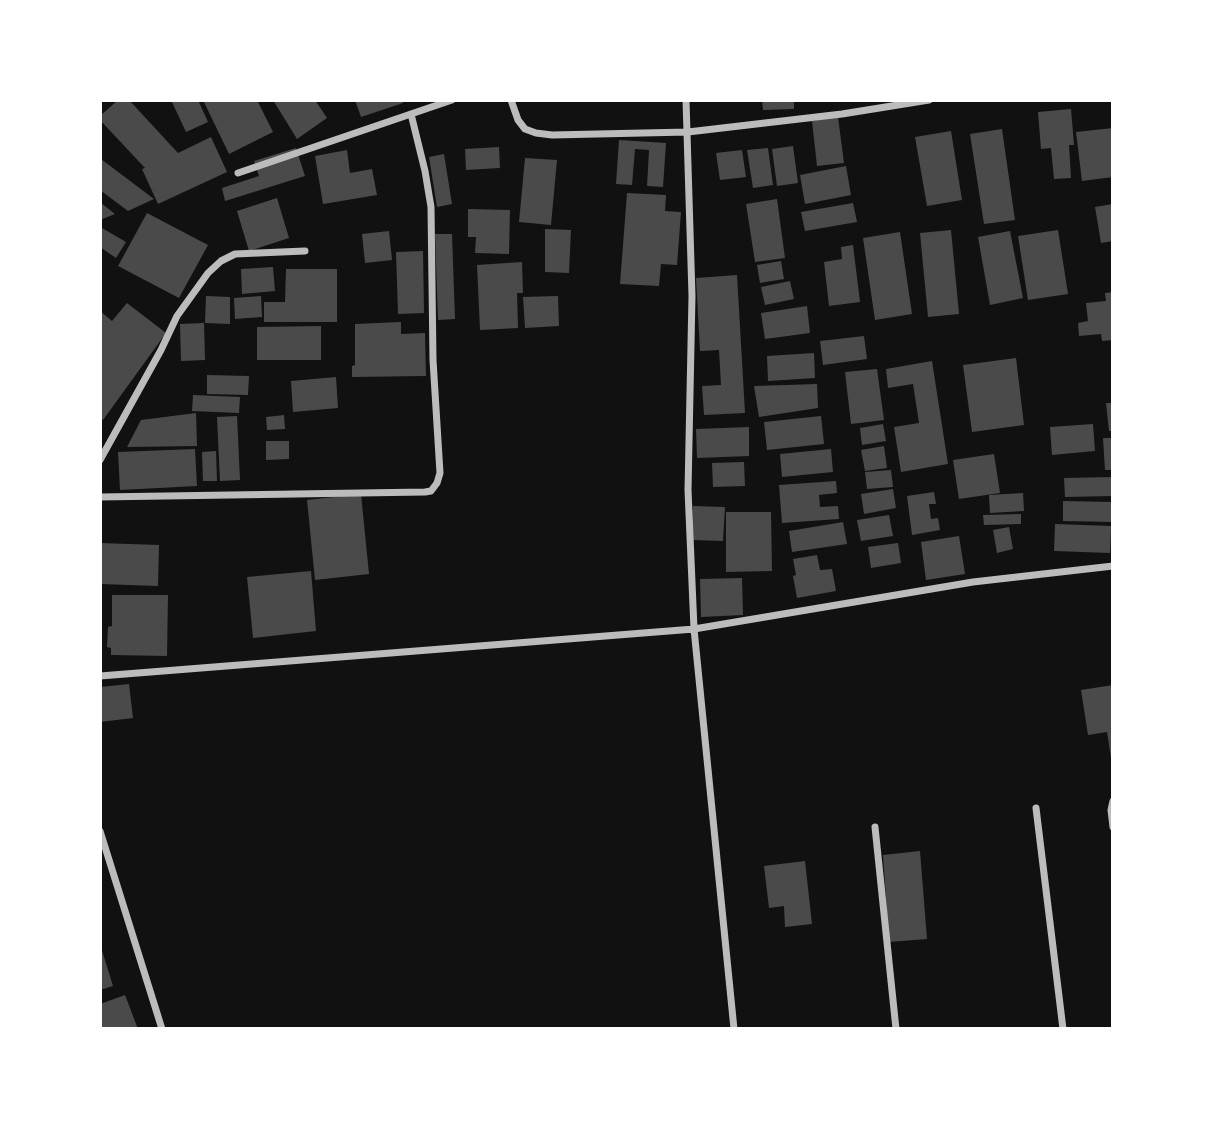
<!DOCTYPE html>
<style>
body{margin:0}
#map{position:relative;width:1213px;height:1129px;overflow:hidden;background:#111;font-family:"Roboto Serif",serif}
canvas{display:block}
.frame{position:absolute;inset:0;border:102px solid #fff;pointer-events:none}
</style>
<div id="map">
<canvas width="1213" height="1129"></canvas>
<div class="frame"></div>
</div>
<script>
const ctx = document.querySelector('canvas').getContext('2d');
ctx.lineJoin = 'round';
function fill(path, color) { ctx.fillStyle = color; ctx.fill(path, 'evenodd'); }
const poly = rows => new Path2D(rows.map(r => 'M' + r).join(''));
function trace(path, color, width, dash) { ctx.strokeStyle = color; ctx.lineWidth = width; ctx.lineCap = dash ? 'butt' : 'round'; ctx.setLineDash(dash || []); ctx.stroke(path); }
fill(poly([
 [118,100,129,100,178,153,211,137,227,172,158,204,142,169,145,168,100,120,100,116],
 [171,100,198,100,208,122,186,132],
 [203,100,257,100,273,132,229,154],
 [273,100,315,100,327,118,297,139],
 [355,100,402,100,403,103,361,117],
 [762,100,794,100,794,109,763,110],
 [1071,109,1074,145,1069,145,1071,178,1054,179,1051,148,1041,149,1038,112],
 [838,117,844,163,817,166,812,121],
 [1113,128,1113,177,1082,181,1076,132],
 [1002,129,1015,220,984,224,970,134],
 [951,131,962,200,927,206,915,137],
 [619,140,666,143,663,187,647,186,649,150,635,149,632,185,616,184],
 [793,146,798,183,777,186,772,149],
 [499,147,500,168,466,170,465,149],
 [296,148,305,176,225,201,222,188,259,176,254,161],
 [768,148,773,185,753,188,747,150],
 [347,150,350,173,372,169,377,195,323,204,315,156],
 [742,150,746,177,720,180,716,153],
 [444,154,452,204,437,207,429,157],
 [525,158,557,160,551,225,519,222],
 [101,159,154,199,128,211,100,190],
 [846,166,851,195,805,204,800,175],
 [627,193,666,195,665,211,681,212,677,265,661,264,659,286,620,284],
 [277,198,289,238,249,251,237,211],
 [777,199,785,258,755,262,746,204],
 [100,202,115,214,100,220],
 [853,203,857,222,805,231,801,212],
 [1113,204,1113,241,1101,243,1095,207],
 [468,209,510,210,509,254,475,253,476,237,468,237],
 [147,213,208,245,179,298,118,266],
 [102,228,126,242,116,258,100,247,100,230],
 [545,229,571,230,569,273,545,272],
 [951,230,959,314,928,317,920,233],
 [1058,230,1068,294,1028,300,1018,236],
 [389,231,392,260,365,263,362,234],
 [1010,231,1023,298,990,305,978,237],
 [900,232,912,314,875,320,863,238],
 [435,234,452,234,455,319,438,320],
 [853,245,860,302,829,306,824,262,842,259,841,247],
 [423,251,424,313,398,314,396,252],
 [781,261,784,279,760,283,757,265],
 [522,262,523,293,517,293,518,328,480,330,477,265],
 [273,267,275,291,242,294,241,269],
 [286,269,337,269,337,322,264,322,264,302,285,302],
 [737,275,745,413,704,415,702,386,721,385,719,350,700,351,696,278],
 [790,281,794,299,765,305,761,287],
 [1113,292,1113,340,1102,341,1101,334,1079,336,1078,323,1088,321,1086,303,1106,301,1105,293],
 [206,296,230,297,230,324,205,323],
 [261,296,262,317,235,319,234,298],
 [558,296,559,326,525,328,523,297],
 [127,303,166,333,103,420,100,417,100,311,112,321],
 [807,306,810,333,765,339,761,313],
 [401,322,401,334,425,333,426,376,352,377,352,366,355,365,355,324],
 [204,323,205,360,181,361,180,324],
 [321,326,321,360,257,360,257,327],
 [864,336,867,359,823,365,820,341],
 [814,353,815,378,768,381,767,356],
 [1016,358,1024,425,972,432,963,365],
 [932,361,948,464,901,472,894,427,919,423,913,384,888,388,886,369],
 [877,369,884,420,851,424,845,372],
 [207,375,249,376,248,395,207,394],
 [336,377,338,408,293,412,291,381],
 [817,384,818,408,759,417,754,386],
 [193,395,240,397,239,413,192,411],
 [1106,403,1113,403,1113,431,1109,431],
 [196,413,197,446,127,447,141,420],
 [284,415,285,429,267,430,266,417],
 [237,416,240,480,220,481,217,417],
 [821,416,824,444,767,450,764,422],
 [883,424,886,441,862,445,860,428],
 [1093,424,1095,451,1052,455,1050,427],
 [749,427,749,456,697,458,696,429],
 [1103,438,1113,438,1113,470,1105,470],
 [266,441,289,441,289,459,266,460],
 [884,446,887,468,865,471,861,450],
 [195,449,197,486,120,490,118,452],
 [831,449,833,472,782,477,780,454],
 [216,451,217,481,203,481,202,452],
 [994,454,1000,493,959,499,953,460],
 [744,462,745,486,713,487,712,463],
 [891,470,893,487,867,489,865,472],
 [1113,477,1113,496,1065,497,1064,478],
 [836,481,837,493,819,495,820,507,838,506,839,519,782,523,779,485],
 [893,489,896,508,864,514,861,494],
 [934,492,936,504,929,504,931,519,938,518,940,530,912,535,907,496],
 [1023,493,1024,511,990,513,989,495],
 [361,494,369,574,315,580,307,500],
 [1063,501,1113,502,1113,522,1063,521],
 [693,506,725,507,723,541,691,540],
 [726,512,771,512,772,571,726,572],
 [1021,514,1021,524,984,525,983,515],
 [889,515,893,536,861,541,857,520],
 [843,522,847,544,792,552,789,531],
 [1055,524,1111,526,1110,553,1054,551],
 [1009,527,1013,549,997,553,993,530],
 [959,536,965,574,926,580,921,542],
 [100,543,159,545,158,586,100,584],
 [898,543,901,563,871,568,868,547],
 [817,555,820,570,832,569,836,591,797,598,793,576,796,575,793,559],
 [311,571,316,631,253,638,247,577],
 [742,578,743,615,701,617,700,579],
 [112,595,168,595,167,656,111,655,111,648,107,647,108,627,112,626],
 [129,684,133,718,100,722,100,687],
 [1113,685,1113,764,1112,764,1107,732,1088,735,1081,690],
 [920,851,927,939,889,942,883,855],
 [805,861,812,924,785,927,784,906,769,908,764,866],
 [100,944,113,986,100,990],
 [125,995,138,1029,100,1029,100,1004]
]), '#4a4a4a');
trace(poly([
 [511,100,518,120,525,129,536,133,552,135,688,132,842,114,929,100],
 [686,100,692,296,688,490,694,629,734,1029],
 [238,173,452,100],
 [100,460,161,350,177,316,208,273,221,261,235,254,305,251],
 [100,497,425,492,431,491,437,483,440,473,433,360,431,207,425,171,411,114],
 [100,676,694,629,973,582,1113,566],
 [1113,801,1111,810,1113,827],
 [1036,808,1063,1029],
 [875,827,896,1029],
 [100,831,162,1029]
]), '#bcbcbc', 7);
</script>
